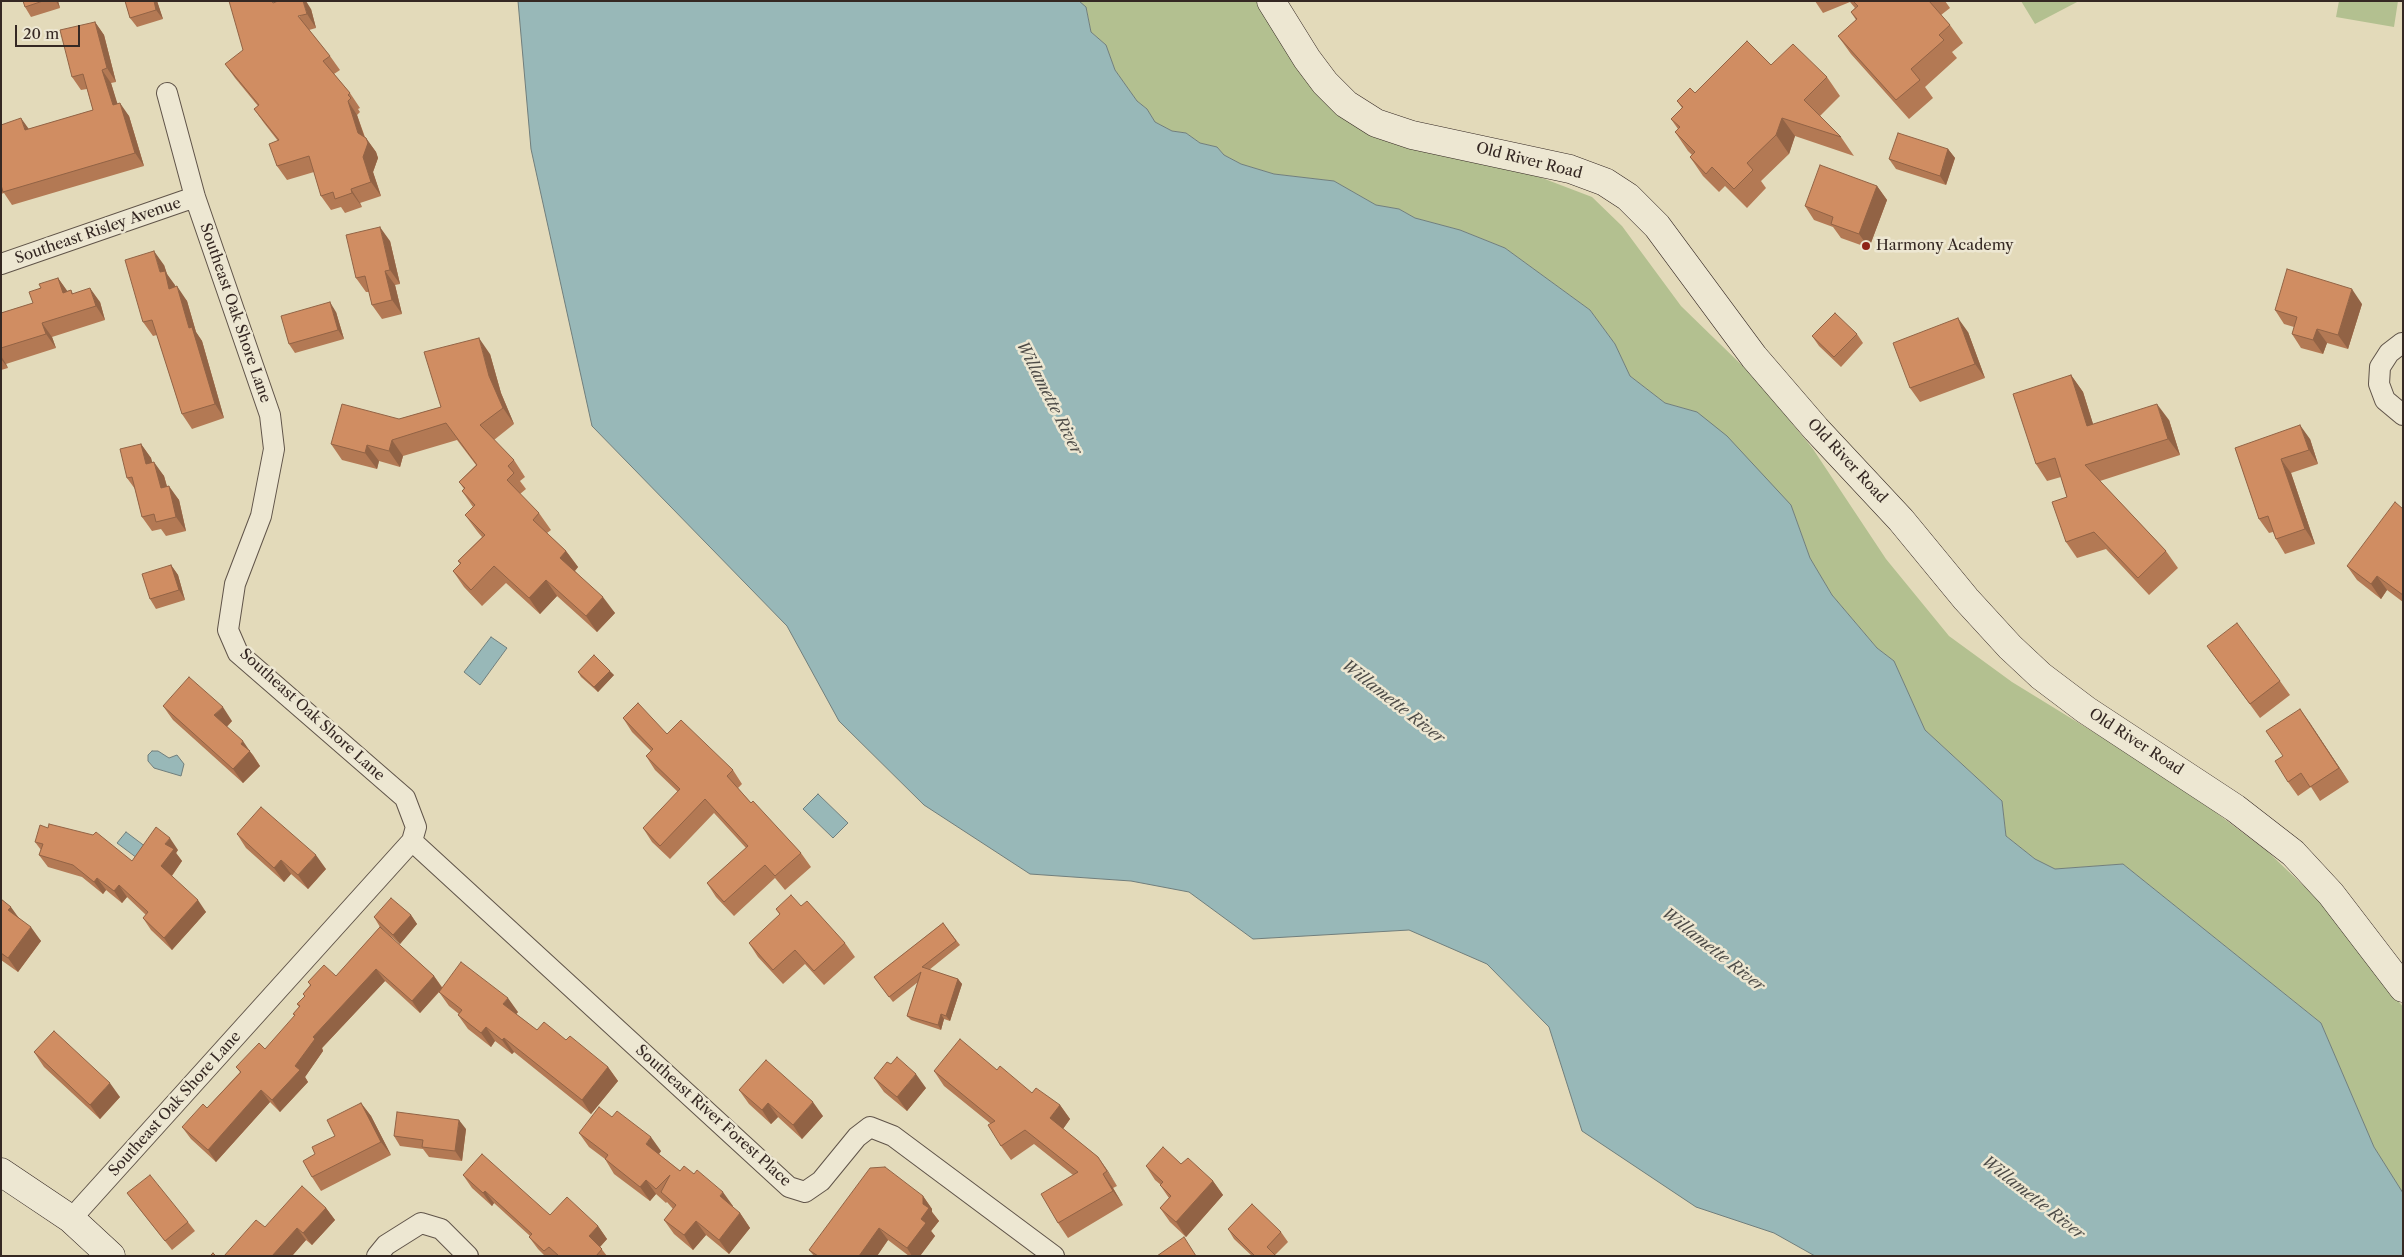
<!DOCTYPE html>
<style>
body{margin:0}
#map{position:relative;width:2404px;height:1257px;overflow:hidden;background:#e3daba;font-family:"Libre Caslon Text",serif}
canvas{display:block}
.frame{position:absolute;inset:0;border:2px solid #352823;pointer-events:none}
.scale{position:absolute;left:15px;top:25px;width:65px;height:22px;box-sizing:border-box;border:2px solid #352823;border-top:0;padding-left:6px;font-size:15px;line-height:18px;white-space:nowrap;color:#352823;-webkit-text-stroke:4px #ede7d2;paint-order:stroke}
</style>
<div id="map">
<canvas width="2404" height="1257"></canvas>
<div class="frame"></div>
<div class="scale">20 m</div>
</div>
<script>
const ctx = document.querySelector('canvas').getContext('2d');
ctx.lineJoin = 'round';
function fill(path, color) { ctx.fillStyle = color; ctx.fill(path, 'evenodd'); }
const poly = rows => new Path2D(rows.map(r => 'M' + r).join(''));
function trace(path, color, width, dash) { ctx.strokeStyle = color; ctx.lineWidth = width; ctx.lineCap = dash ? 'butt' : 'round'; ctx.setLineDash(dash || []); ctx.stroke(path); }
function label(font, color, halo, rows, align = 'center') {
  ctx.font = font + ' "Libre Caslon Text",serif'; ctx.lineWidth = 5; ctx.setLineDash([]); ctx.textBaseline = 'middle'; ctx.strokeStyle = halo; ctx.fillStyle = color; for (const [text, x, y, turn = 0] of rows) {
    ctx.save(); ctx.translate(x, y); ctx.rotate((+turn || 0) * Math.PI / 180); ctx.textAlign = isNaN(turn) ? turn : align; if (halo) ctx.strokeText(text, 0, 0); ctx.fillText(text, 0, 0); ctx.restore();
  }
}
fill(poly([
 [1079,1,1258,1,1319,93,1592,197,1622,226,1681,306,1755,378,1813,449,1886,559,1949,636,2012,682,2178,784,2267,851,2329,910,2403,1007,2403,1193,2374,1147,2321,1023,2123,864,2055,869,2035,859,2006,836,2002,801,1925,730,1894,661,1877,648,1832,595,1810,558,1791,505,1697,412,1665,403,1630,376,1615,344,1590,310,1505,248,1460,230,1415,218,1399,209,1376,205,1334,181,1274,174,1241,164,1224,155,1217,147,1200,143,1186,133,1172,131,1155,122,1147,109,1137,101,1115,70,1106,45,1091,32,1087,11],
 [2021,1,2079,1,2035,24],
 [2339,1,2398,1,2394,27,2336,17]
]), '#b3c090');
const water = poly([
 [518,1,1079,1,1086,7,1091,32,1106,45,1115,70,1137,101,1147,109,1155,122,1172,131,1186,133,1200,143,1217,147,1224,155,1241,164,1274,174,1334,181,1376,205,1399,209,1415,218,1460,230,1505,248,1590,310,1615,344,1630,376,1665,403,1697,412,1727,436,1791,505,1810,558,1832,595,1877,648,1894,661,1925,730,2002,801,2006,836,2035,859,2055,869,2123,864,2321,1023,2374,1147,2403,1193,2403,1256,1815,1256,1774,1233,1696,1207,1582,1131,1549,1027,1487,964,1409,930,1253,939,1189,892,1131,881,1030,874,924,805,839,721,787,626,592,426,531,149,518,1],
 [491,637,507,648,480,685,464,672,491,637],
 [152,751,158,751,169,758,177,755,184,764,181,776,154,768,148,761,148,755,152,751],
 [818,794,848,823,833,838,803,809,818,794],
 [126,832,150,850,141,861,117,843,126,832]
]);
fill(water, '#98b8b8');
trace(water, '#707e7c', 1);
const street = poly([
 [1,264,195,197],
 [2402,343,2389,353,2380,367,2379,384,2385,400,2403,415],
 [412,841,789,1187,805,1192,821,1181,857,1137,870,1127,893,1136,1054,1256],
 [71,1219,412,841,416,827,405,798,238,653,228,630,235,584,261,516,274,449,270,415,195,197,167,93],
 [377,1256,386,1245,421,1223,441,1229,468,1256]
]);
const secondary = poly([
 [1271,1,1307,59,1325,83,1346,104,1376,123,1412,135,1570,169,1605,182,1628,197,1657,226,1754,357,1816,429,1901,520,1966,599,2010,647,2041,676,2086,710,2235,808,2293,853,2331,894,2403,988],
 [1,1172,71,1219,111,1256]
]);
trace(street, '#605449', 22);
trace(secondary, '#352823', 29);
trace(street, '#ede7d2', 20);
trace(secondary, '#ede7d2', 28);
fill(poly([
 [23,1,58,1,60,8,31,17,25,7],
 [125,1,157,1,163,19,137,27,130,18],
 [1815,1,1945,1,1950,8,1941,15,1950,25,1963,43,1952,52,1957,58,1925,87,1933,98,1909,119,1851,54,1838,36,1856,20,1851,12,1855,8,1850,2,1823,13],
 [311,9,316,28,309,30,330,56,340,70,334,74,350,93,360,108,358,109,360,112,357,115,365,137,376,152,378,158,373,172,381,196,360,203,362,207,345,213,341,207,331,210,321,196,314,172,287,180,277,166,278,141,264,123,254,109,258,106,235,78,225,64],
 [95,22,104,35,116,82,111,83,117,104,129,116,144,166,12,205,4,193,1,194,1,125,29,129,93,110,87,89,81,90,72,77],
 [1827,77,1840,96,1820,116,1841,137,1854,156,1795,136,1789,154,1761,181,1766,188,1747,208,1725,186,1719,192,1703,176,1690,157,1692,155,1688,151,1675,132,1678,129,1671,119,1682,108,1677,101,1695,93],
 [1948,149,1955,158,1946,185,1896,169,1889,159],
 [1877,186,1887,200,1869,248,1841,238,1833,227,1814,220,1805,206],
 [390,241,400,284,395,285,402,314,382,319,372,305,369,292,366,292,356,278],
 [164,265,167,274,175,287,187,301,196,332,202,341,224,418,192,429,182,414,157,335,153,336,143,322],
 [58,278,67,291,71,290,73,294,100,302,105,320,52,337,56,348,6,364,8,368,1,370,1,313,33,303,41,288],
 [2362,304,2348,349,2327,343,2323,354,2301,348,2292,334,2294,327,2284,324,2275,310],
 [336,312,344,339,295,353,289,344],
 [1968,332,1985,378,1920,402,1910,388],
 [1857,334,1863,343,1841,367,1819,346,1812,336],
 [490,354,501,393,514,424,494,440,514,460,525,477,520,481,526,489,520,494,539,513,551,530,547,533,566,551,578,567,575,571,615,613,597,632,557,596,540,614,506,583,482,606,464,587,453,571,460,564,458,561,482,537,477,531,465,515,473,507,462,491,464,489,459,482,476,465,457,440,403,456,400,467,379,461,377,469,342,460,331,444,399,419,441,407],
 [2071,375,2083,392,2093,424,2169,420,2180,455,2100,481,2166,551,2178,568,2149,595,2106,549,2077,558,2066,542,2067,497,2061,477,2047,481,2036,464],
 [2310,439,2318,464,2291,473,2315,544,2285,554,2276,539,2273,532,2269,533,2259,519,2235,448],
 [141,444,151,458,152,462,164,476,167,486,179,500,186,531,166,536,161,529,152,531,142,517,135,489,127,478],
 [2403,509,2403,602,2387,590,2381,599,2357,580,2347,566],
 [171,565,178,575,185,600,156,609,150,599],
 [2207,646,2280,681,2290,695,2260,718],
 [578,672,614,675,598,692,581,677],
 [163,706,232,721,227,727,253,755,260,766,243,783,173,720],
 [2300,709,2349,782,2320,801,2311,787,2298,796,2288,782,2283,756],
 [623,718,667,734,733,770,742,784,738,788,751,803,801,853,811,867,785,890,775,878,734,916,716,897,707,883,746,848,714,813,670,859,652,842,643,828,678,792,655,770,646,756,651,751,632,732],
 [237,834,326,869,308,889,291,874,284,882,246,848],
 [35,842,132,861,178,850,176,853,182,861,172,876,206,912,172,950,151,930,143,918,146,915,127,897,122,903,106,890,103,894,82,877,48,867,39,855,41,850],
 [1,899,41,941,18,972,1,960],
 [801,906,845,943,855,957,824,985,805,964,783,984,758,957,749,943,780,915,776,909],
 [411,915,417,924,400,944,380,927,374,917],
 [943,923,960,945,929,970,958,979,962,984,950,1021,944,1019,941,1030,911,1020,907,1016,918,982,893,1002,874,977],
 [380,927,434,976,442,987,518,1012,516,1014,537,1030,566,1040,608,1067,618,1081,591,1114,514,1052,512,1054,495,1041,491,1047,468,1029,458,1015,459,1014,449,1006,439,992,441,990,420,1013,385,981,322,1048,323,1051,305,1077,308,1082,280,1112,270,1102,216,1162,191,1139,182,1127,207,1108,240,1072,236,1067,265,1049,295,1016,293,1014,299,1007,297,1004,305,997,303,994,310,985,308,982,336,976],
 [34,1052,120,1097,100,1119,44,1067],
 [997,1070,1032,1093,1060,1105,1070,1119,1063,1129,1098,1157,1117,1186,1113,1188,1123,1205,1068,1238,1058,1223,1073,1175,1034,1144,1011,1160,1001,1146,991,1124,944,1086,934,1071],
 [874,1078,926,1088,907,1111,884,1092],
 [739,1090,823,1116,802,1139,778,1117,771,1124,749,1104],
 [361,1103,371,1116,391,1155,321,1191,312,1177,315,1154,335,1136],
 [466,1129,462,1161,429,1157,423,1149,400,1146,394,1136],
 [579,1133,661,1151,659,1154,680,1171,733,1206,732,1207,740,1213,750,1228,729,1254,706,1235,693,1250,674,1234,664,1220,673,1209,667,1202,666,1203,656,1194,650,1201,614,1174,605,1159,589,1147],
 [1181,1164,1213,1181,1223,1195,1186,1237,1170,1222,1160,1208,1169,1198,1160,1185,1161,1185,1155,1180,1146,1166],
 [463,1175,550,1215,598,1226,607,1239,600,1247,607,1256,545,1256,538,1249,529,1237,530,1236,494,1203,492,1206,472,1188],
 [127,1193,188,1222,195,1231,172,1250],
 [923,1196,932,1209,932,1212,939,1221,931,1231,935,1236,920,1256,909,1256,888,1240,877,1256,814,1256,809,1250],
 [326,1208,335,1220,312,1245,306,1240,292,1256,224,1256,265,1227],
 [1228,1229,1281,1232,1288,1242,1275,1255,1276,1256,1252,1256,1234,1239]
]), '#b37954');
fill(poly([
 [56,1,58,1,60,8],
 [154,1,157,1,163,19,156,10],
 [303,1,306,1,311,9,316,28,307,14],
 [95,22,104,35,116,82,107,68],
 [102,70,111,83,122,118,113,105],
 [348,101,357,115,367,145,366,138,376,152,378,158,373,172,381,196,371,182,363,157,358,133],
 [120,103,129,116,144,166,135,153],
 [21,118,31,132,25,130],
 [1782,118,1795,136,1789,154,1776,135],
 [1948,149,1955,158,1946,185,1940,176],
 [1877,186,1887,200,1869,248,1859,234],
 [351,189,360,203,362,207,352,193],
 [380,227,390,241,400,284,390,270],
 [154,251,164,265,167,274,175,285,179,303,169,289,160,272],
 [385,271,395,285,402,314,392,300],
 [58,278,68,292,63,293],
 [177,286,187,301,196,332,202,341,224,418,215,404,189,328],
 [90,288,100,302,105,320,96,306],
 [2352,289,2362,304,2348,349,2338,335],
 [330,302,336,312,344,339,338,330],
 [1958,318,1968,332,1985,378,1975,364],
 [42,323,52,337,56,348,46,334],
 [2317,329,2327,343,2323,354,2313,340],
 [479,338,490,354,501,393,514,424,503,408,489,376],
 [1,356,6,364,8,368,1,359],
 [2071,375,2083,392,2099,443,2087,426],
 [2157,404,2169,420,2180,455,2168,439],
 [2300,425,2310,439,2318,464,2309,450],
 [392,440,403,456,400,467,389,451],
 [141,444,151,458,156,478,146,464],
 [367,445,379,461,377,469,365,453],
 [2281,459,2291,473,2315,544,2305,529],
 [154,462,164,476,171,502,161,488],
 [169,486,179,500,186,531,176,517],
 [566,551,578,567,572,574,560,558],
 [171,565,178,575,185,600,179,590],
 [2377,576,2387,590,2381,599,2371,584],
 [546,580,557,596,540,614,529,598],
 [603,597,615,613,597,632,586,616],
 [610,671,614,675,598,692,594,687],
 [223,707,232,721,224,729,214,715],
 [2300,709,2310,723,2349,782,2339,768],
 [243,741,260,766,243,783,233,769,241,744],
 [170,838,178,850,176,853,182,861,170,878,161,866,165,844],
 [316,855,326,869,308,889,298,875],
 [281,860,291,874,284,882,274,868],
 [97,878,106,890,103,894,94,882],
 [119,885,127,897,122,903,114,891],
 [198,900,206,912,172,950,164,938],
 [11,907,21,921,8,910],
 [411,915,417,924,400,944,393,935],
 [31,927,41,941,18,972,8,958],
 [376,969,385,981,322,1048,323,1051,305,1077,308,1082,280,1112,272,1100,295,1066,313,1037],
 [434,976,442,988,420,1013,412,1001],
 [958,979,962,984,950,1021,946,1016],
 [508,998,518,1012,513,1018,503,1004],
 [941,1014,944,1019,941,1030,938,1025],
 [486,1027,495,1041,491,1047,481,1033],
 [504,1038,514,1052,512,1054,502,1040],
 [608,1067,618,1081,591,1114,582,1100],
 [916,1074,926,1088,907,1111,897,1097],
 [110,1083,120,1097,100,1119,90,1105],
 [261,1090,270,1102,216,1162,208,1150],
 [813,1102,823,1116,802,1139,793,1125],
 [361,1103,371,1116,391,1155,381,1142],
 [768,1103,778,1117,771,1124,762,1110],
 [1060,1105,1070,1119,1060,1133,1050,1118],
 [459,1120,466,1129,462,1161,455,1151],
 [651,1137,661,1151,656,1158,646,1144],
 [1098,1157,1108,1171,1117,1186,1107,1171],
 [1103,1174,1113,1188,1123,1205,1113,1191],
 [646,1180,656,1194,650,1201,640,1187],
 [1213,1181,1223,1195,1186,1237,1176,1222],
 [485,1191,494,1203,492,1206,483,1193],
 [723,1192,733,1206,730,1210,720,1196],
 [923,1196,932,1209,932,1212,939,1221,931,1231,935,1236,920,1256,912,1256,907,1248,921,1219,923,1204],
 [326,1208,335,1220,312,1245,303,1233],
 [740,1213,750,1228,729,1254,719,1240],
 [696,1221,706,1235,693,1250,684,1235],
 [598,1226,607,1239,598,1249,589,1236],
 [297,1228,306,1240,292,1256,272,1256],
 [879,1228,888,1240,877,1256,859,1256]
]), '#926345');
const building = poly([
 [23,1,43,1,25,7,23,1],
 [125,1,154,1,156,10,130,18,125,1],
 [229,1,272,1,273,3,278,1,303,1,307,14,298,16,330,56,323,61,350,93,348,95,351,98,348,101,358,133,366,138,368,143,363,157,371,182,351,189,352,193,335,199,333,192,321,196,309,156,277,166,269,144,279,140,254,109,259,105,225,64,243,50,229,1],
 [1853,1,1929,1,1950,25,1939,35,1944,40,1911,69,1920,80,1896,100,1838,36,1857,19,1851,12,1858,6,1853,1],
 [95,22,107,68,102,70,113,105,120,103,135,153,3,192,1,185,1,125,21,118,25,130,93,110,83,74,72,77,60,30,95,22],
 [1747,41,1771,65,1793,44,1827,77,1804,100,1841,137,1782,118,1776,135,1747,163,1753,170,1734,189,1712,167,1706,174,1690,157,1695,152,1675,132,1680,127,1671,119,1683,107,1677,101,1690,88,1695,93,1747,41],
 [1898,133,1948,149,1940,176,1889,159,1898,133],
 [1820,165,1877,186,1859,234,1831,224,1833,217,1805,206,1820,165],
 [380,227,390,270,385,271,392,300,372,305,365,276,356,278,346,235,380,227],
 [154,251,160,272,165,271,169,289,177,286,189,328,192,327,215,404,182,414,152,320,143,322,142,319,125,260,154,251],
 [2287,269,2352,289,2338,335,2317,329,2313,340,2292,334,2297,317,2275,310,2287,269],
 [58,278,63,293,71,290,72,294,90,288,96,306,42,323,46,334,1,348,1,313,33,303,29,292,41,288,39,284,58,278],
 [330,302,338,330,289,344,281,316,330,302],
 [1835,313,1857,334,1834,357,1812,336,1835,313],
 [1958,318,1975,364,1910,388,1893,343,1958,318],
 [479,338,489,376,503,408,480,425,514,460,508,466,514,473,507,480,539,513,533,520,566,551,560,558,603,597,586,616,546,580,529,598,494,566,471,590,453,571,461,563,458,561,485,535,465,515,475,505,462,491,465,488,459,482,477,465,446,423,392,440,389,451,367,445,365,453,331,444,342,404,399,419,441,407,424,352,479,338],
 [2071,375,2087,426,2157,404,2168,439,2085,465,2166,551,2138,578,2094,532,2066,542,2052,502,2067,497,2055,458,2036,464,2013,394,2071,375],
 [2300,425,2309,450,2281,459,2305,529,2276,539,2268,516,2259,519,2235,448,2300,425],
 [141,444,146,464,154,462,161,488,169,486,176,517,156,522,154,514,142,517,132,477,127,478,120,449,141,444],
 [2395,502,2403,509,2403,595,2377,576,2371,584,2347,566,2395,502],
 [171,565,179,590,150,599,142,574,171,565],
 [2237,623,2280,681,2250,704,2207,646,2237,623],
 [594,655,610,671,594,687,578,672,594,655],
 [189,677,223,707,214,715,243,741,241,744,250,751,233,769,163,706,189,677],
 [638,703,667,734,681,720,733,770,727,776,751,803,753,801,801,853,775,876,765,865,724,902,707,883,748,846,705,799,660,846,643,828,680,789,646,756,653,749,623,718,638,703],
 [2300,709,2339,768,2310,787,2301,773,2288,782,2275,761,2283,756,2266,731,2300,709],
 [261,807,316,855,298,875,281,860,274,868,237,834,261,807],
 [49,824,93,835,96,832,132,861,156,827,170,838,165,844,174,849,161,866,198,900,164,938,143,918,148,912,119,885,114,891,97,878,94,882,73,865,39,855,43,844,35,842,40,825,48,828,49,824],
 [791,895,801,906,807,901,845,943,814,971,795,950,773,970,749,943,780,914,776,909,791,895],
 [391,898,411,915,393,935,374,917,391,898],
 [1,899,11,907,8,910,31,927,8,958,1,953,1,899],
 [943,923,956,941,922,967,958,979,946,1016,941,1014,938,1025,907,1016,921,972,889,997,874,977,943,923],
 [380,927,434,976,412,1001,376,969,313,1037,315,1039,295,1066,300,1070,272,1100,261,1090,208,1150,182,1127,203,1104,207,1108,241,1072,236,1067,259,1043,265,1049,295,1015,293,1014,300,1006,297,1004,305,996,303,994,311,985,308,982,324,965,336,976,380,927],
 [461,962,508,998,503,1004,537,1030,544,1022,566,1040,570,1036,608,1067,582,1100,504,1038,502,1040,486,1027,481,1033,458,1015,462,1010,439,992,461,962],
 [54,1031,110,1083,90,1105,34,1052,54,1031],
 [960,1039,997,1070,1000,1066,1032,1093,1036,1088,1060,1105,1050,1118,1098,1157,1107,1171,1103,1174,1113,1191,1058,1223,1041,1194,1078,1172,1025,1130,1001,1146,988,1125,995,1121,934,1071,960,1039],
 [897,1057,916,1074,897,1097,874,1078,887,1062,891,1064,897,1057],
 [766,1060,813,1102,793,1125,768,1103,762,1110,739,1090,766,1060],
 [361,1103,381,1142,312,1177,303,1161,315,1154,312,1147,335,1136,327,1120,361,1103],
 [599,1107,612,1117,617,1111,651,1137,646,1144,680,1171,684,1166,694,1174,697,1170,723,1192,720,1196,740,1213,719,1240,696,1221,684,1235,664,1220,676,1205,661,1192,670,1175,656,1189,646,1180,640,1187,605,1159,608,1155,579,1133,599,1107],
 [397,1112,459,1120,455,1151,422,1147,423,1140,394,1136,397,1112],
 [1163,1147,1181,1164,1188,1158,1213,1181,1176,1222,1160,1208,1171,1196,1160,1185,1163,1182,1146,1166,1163,1147],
 [482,1154,550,1215,567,1197,598,1226,589,1236,602,1249,596,1256,559,1256,549,1247,544,1251,529,1237,532,1234,485,1191,483,1193,463,1175,482,1154],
 [885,1167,923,1196,923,1204,929,1208,921,1219,926,1223,907,1248,879,1228,859,1256,818,1256,809,1250,870,1168,885,1167],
 [150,1175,188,1222,165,1241,127,1193,150,1175],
 [302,1186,326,1208,303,1233,297,1228,272,1256,224,1256,256,1220,265,1227,302,1186],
 [1252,1204,1281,1232,1267,1247,1276,1256,1255,1256,1228,1229,1252,1204],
 [1184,1237,1196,1256,1157,1256,1184,1237],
 [213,1253,216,1256,210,1256,213,1253]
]);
fill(building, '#d08d62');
trace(building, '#926345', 1);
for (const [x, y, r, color] of [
 [1866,246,5,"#8f2418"]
]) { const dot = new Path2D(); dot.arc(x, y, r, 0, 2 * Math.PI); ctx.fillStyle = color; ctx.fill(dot); trace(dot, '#ede7d2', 2); }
label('15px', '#352823', '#ede7d2', [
 ["Old River Road",1529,161,14],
 ["Southeast Risley Avenue",98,231,-19],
 ["Southeast Oak Shore Lane",235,313,71],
 ["Old River Road",1847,461,47],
 ["Southeast Oak Shore Lane",312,715,42],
 ["Old River Road",2136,742,33],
 ["Southeast Oak Shore Lane",175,1104,-48],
 ["Southeast River Forest Place",713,1116,42]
]);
label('15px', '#352823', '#ede7d2', [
 ["Harmony Academy",1876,246]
], 'left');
label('italic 16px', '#4e4c48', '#ede7d2', [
 ["Willamette River",1049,398,63],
 ["Willamette River",1393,702,38],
 ["Willamette River",1713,950,38],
 ["Willamette River",2033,1198,38]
]);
</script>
